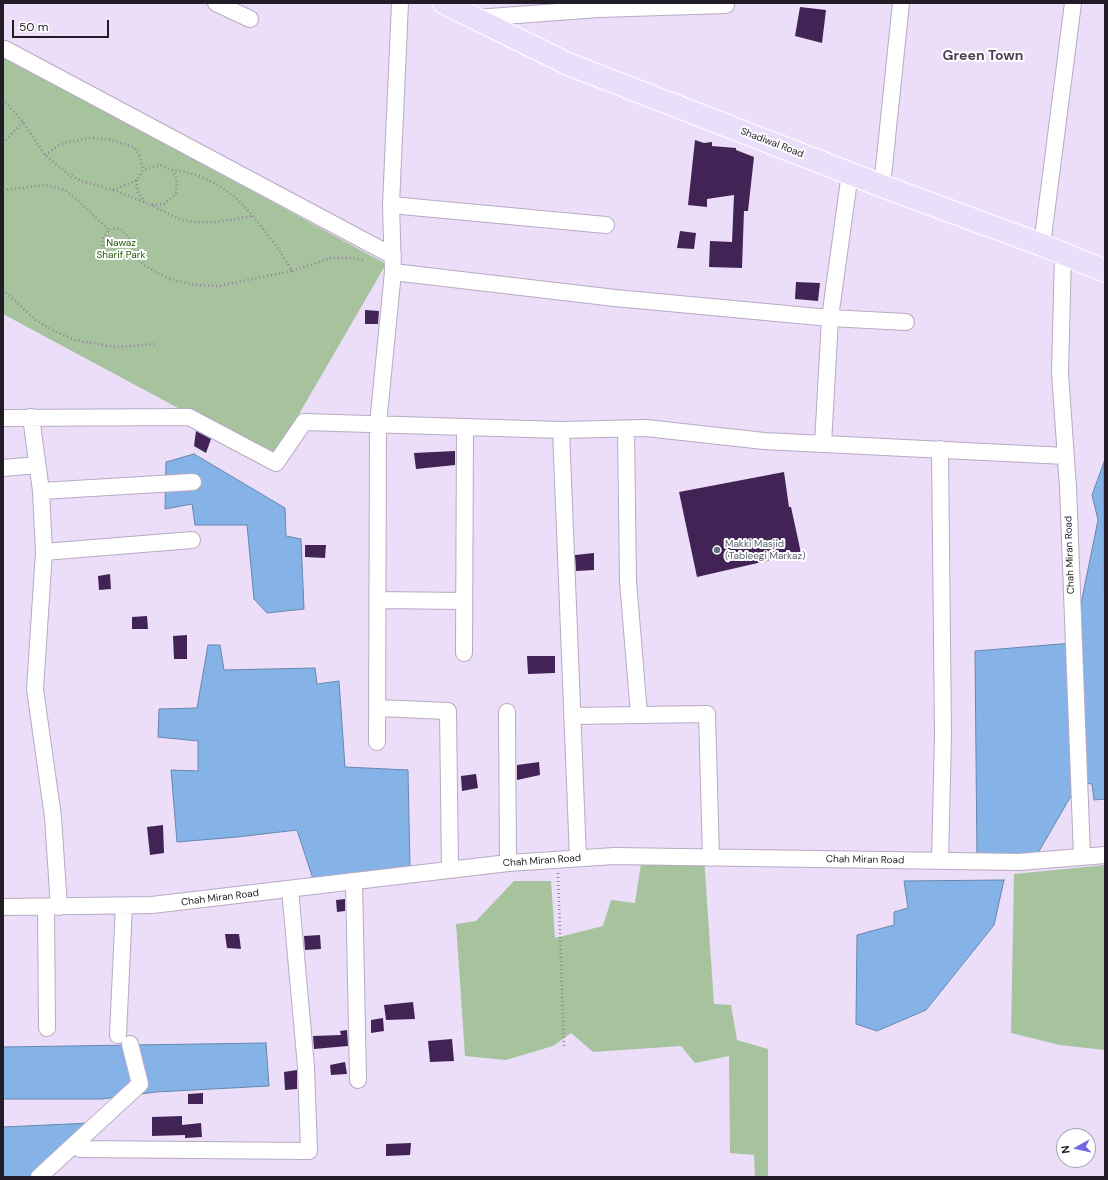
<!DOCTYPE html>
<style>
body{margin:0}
#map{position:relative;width:1108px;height:1180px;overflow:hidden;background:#ecdef8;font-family:"DM Sans",sans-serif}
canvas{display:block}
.frame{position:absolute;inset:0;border:4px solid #221c26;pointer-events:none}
.north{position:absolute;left:1056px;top:1128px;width:40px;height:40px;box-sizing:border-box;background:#fff;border:1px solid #a7a4a8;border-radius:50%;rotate:262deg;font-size:11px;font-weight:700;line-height:16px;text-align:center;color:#221c26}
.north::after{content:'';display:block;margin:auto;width:14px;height:18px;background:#7367e2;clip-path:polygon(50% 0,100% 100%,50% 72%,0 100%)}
.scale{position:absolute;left:12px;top:20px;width:97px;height:18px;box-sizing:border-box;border:2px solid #221c26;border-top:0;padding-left:5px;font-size:12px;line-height:14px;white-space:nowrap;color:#221c26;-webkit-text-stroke:3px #fff;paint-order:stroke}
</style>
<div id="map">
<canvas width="1108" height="1180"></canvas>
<div class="frame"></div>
<div class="north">N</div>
<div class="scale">50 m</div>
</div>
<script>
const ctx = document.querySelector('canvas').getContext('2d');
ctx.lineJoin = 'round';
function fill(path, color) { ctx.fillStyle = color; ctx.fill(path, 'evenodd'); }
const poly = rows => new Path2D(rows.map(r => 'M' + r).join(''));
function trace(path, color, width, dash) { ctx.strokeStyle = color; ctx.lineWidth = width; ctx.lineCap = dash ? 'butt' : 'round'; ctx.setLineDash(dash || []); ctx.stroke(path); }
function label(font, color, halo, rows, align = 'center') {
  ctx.font = font + ' "DM Sans",sans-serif'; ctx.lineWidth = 4; ctx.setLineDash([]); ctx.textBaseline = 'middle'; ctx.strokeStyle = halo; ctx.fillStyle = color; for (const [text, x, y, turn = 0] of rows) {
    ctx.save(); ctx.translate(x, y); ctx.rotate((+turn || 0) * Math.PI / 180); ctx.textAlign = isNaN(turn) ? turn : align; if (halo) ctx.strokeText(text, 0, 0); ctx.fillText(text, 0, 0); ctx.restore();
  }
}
fill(poly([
 [3,55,386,264,273,459,3,314],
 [642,857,704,857,714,1004,731,1005,737,1040,768,1049,768,1177,755,1177,754,1155,730,1153,729,1056,695,1063,681,1046,593,1052,571,1033,553,1046,506,1060,465,1056,456,924,476,921,514,881,551,881,555,938,603,926,611,900,635,903],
 [1105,865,1105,1050,1060,1045,1011,1033,1014,874]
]), '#a6c39e');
const water = poly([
 [194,454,285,508,286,536,301,539,304,609,267,613,254,599,247,525,195,525,192,504,165,509,166,462,194,454],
 [1104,462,1105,799,1094,800,1092,784,1079,782,1034,860,977,861,975,651,1073,643,1098,520,1092,495,1104,462],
 [208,645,220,645,224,670,315,668,317,684,339,681,345,767,408,770,410,867,313,879,297,830,237,837,177,842,171,770,198,771,198,741,158,737,159,709,197,708,208,645],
 [1004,880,994,925,926,1010,877,1031,856,1024,857,935,894,925,894,912,908,908,904,881,1004,880],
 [266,1043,269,1086,156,1092,102,1099,3,1099,3,1047,266,1043],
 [91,1123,32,1177,3,1177,3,1127,91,1123]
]);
fill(water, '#85b3e8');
trace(water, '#6786ae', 1);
fill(poly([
 [800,7,826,10,822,43,795,36],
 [695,140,704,143,712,142,712,146,736,148,736,150,754,157,748,211,744,211,742,268,709,267,710,241,732,242,734,195,707,199,707,207,688,205],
 [680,231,696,233,694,249,677,248],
 [796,282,820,283,818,301,795,299],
 [365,310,379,311,378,324,365,324],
 [196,431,211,439,206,453,194,446],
 [455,451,455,465,416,469,414,453],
 [784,472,789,507,791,507,801,553,697,577,679,492],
 [305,545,326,545,325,558,305,557],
 [594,553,594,570,576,571,575,555],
 [110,574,111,589,99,590,98,576],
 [147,616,148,629,132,629,132,617],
 [187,635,187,659,174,659,173,636],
 [527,656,555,656,555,673,528,674],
 [539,762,540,775,517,780,517,765],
 [476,774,478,788,462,791,461,776],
 [163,825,164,853,150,855,147,827],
 [345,899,345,911,337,912,336,900],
 [225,934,239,934,241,949,227,948],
 [320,935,321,949,305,950,304,936],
 [413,1002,415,1019,386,1020,384,1005],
 [383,1018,384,1031,371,1033,371,1020],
 [347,1030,348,1046,314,1049,313,1036,341,1035,340,1031],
 [452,1039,454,1061,430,1062,428,1041],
 [345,1062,347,1074,331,1075,330,1065],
 [297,1070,297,1089,285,1090,284,1072],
 [203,1093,203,1104,188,1104,188,1094],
 [182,1116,182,1125,201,1123,202,1137,185,1138,185,1135,152,1136,152,1117],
 [411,1143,410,1155,386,1156,386,1144]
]), '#422355');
const street = poly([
 [216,3,250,19],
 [400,3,391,205,606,225],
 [476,18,599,9,726,5],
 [5,49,393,256],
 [882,186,901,3],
 [1042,245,1073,3],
 [1063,254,1060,373,1068,487,1082,856],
 [393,272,615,298,830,318,906,322],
 [31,417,41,491,44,552,35,689,53,817,59,907],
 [3,418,189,417,276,463,304,422,561,430,646,428,764,441,1065,456],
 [561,430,578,858],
 [823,444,830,318,850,173],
 [3,468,37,465],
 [41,491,193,482],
 [44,552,192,540],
 [378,600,464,601],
 [464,653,465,427],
 [378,708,448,711,450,870],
 [507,712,508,863],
 [639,715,707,714,711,858],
 [572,716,639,715,628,581,626,429],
 [377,742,378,424,393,272,391,205],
 [940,861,943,735,940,449],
 [354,881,358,1080],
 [3,907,152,905,508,863,614,856,1019,862,1105,855],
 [46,907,47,1028],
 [118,1035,124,906],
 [80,1149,309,1151,306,1067,290,889],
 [39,1177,140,1084,130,1044]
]);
const primary = poly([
 [444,3,568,64,882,186,1042,245,1105,271]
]);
trace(street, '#b8aac3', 18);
trace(primary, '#fff', 24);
trace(poly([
 [3,99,23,122,45,155,68,174,81,181,113,190,137,180,143,170,160,165,172,170,186,172,202,177,218,185,236,198,253,216,278,248,292,271,218,286,197,285,176,281,157,273,144,265,127,251],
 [3,143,23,122],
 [45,155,61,144,69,142,90,138,107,139,134,147,140,156,143,170],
 [137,180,137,191,145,202],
 [3,190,45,185,65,190,74,197,109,230,102,239,104,251,114,256,124,254,129,247,129,237,122,230,117,228,109,230],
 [113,190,149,204,181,220,198,222,217,222,253,216],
 [152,205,164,204,176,194,177,179,172,170],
 [292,271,331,258,351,258,364,260],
 [3,290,36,320,56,332,75,340,116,347,156,344],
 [558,873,564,1049]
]), '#8e8497', 2.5, [1, 3]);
trace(street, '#fff', 16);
trace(primary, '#e9dffb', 22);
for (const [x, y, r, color] of [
 [717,550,4,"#6b7280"]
]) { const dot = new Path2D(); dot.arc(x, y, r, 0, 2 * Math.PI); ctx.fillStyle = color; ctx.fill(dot); trace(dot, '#fff', 1.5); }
label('10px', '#221c26', '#fff', [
 ["Shadiwal Road",772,143,21],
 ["Chah Miran Road",1070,555,-92],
 ["Chah Miran Road",865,860,1],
 ["Chah Miran Road",542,861,-4],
 ["Chah Miran Road",220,898,-7]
]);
label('10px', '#1f5809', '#fff', [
 ["Nawaz",121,243],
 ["Sharif Park",121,255]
]);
label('10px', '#5b616d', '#fff', [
 ["Makki Masjid",725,544],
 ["(Tableegi Markaz)",725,556]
], 'left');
label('bold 14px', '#4b3f54', '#fff', [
 ["Green Town",983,56]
]);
</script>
